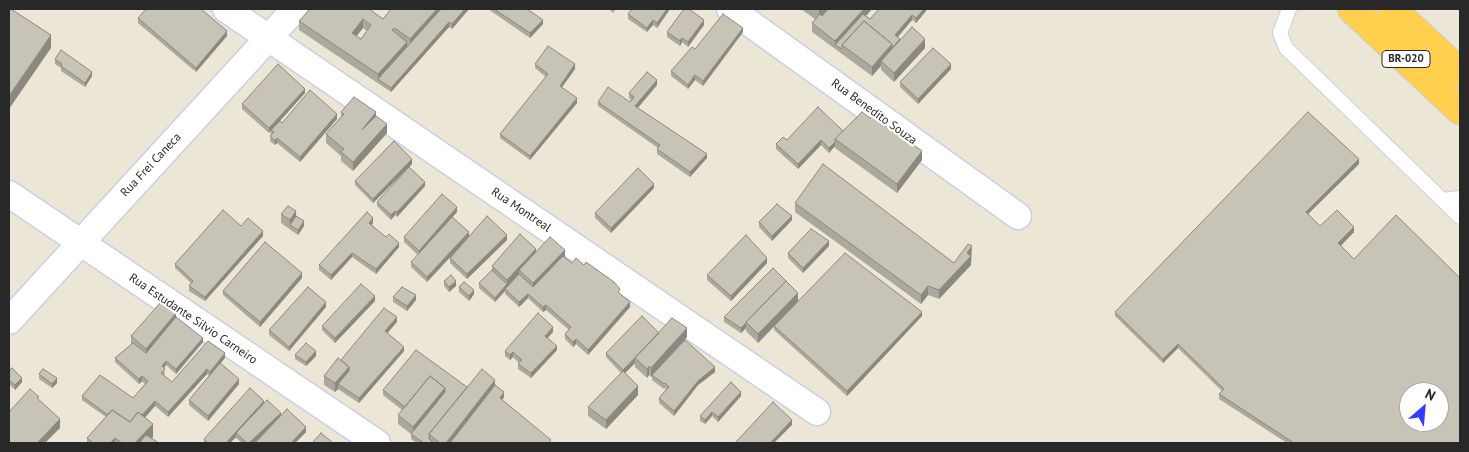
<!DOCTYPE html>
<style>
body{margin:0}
#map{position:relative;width:1469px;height:452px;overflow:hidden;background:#ece6d7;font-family:"PT Sans",sans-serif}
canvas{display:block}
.frame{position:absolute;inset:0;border:10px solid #282828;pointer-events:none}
.north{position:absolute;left:1399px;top:382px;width:50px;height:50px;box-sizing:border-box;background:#fff;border:1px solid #a9a9a9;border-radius:50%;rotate:27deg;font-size:14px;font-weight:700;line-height:20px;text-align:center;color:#282828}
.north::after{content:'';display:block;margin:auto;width:18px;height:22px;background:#323dff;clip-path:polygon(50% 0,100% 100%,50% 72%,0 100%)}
</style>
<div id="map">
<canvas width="1469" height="452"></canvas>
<div class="frame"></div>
<div class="north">N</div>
</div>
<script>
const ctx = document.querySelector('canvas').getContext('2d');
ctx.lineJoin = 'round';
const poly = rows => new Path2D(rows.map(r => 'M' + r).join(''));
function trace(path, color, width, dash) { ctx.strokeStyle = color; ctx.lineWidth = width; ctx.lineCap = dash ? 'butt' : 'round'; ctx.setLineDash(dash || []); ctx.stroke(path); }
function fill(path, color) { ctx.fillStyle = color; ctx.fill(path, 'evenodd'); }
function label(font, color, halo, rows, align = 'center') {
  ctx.font = font + ' "PT Sans",sans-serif'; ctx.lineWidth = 4.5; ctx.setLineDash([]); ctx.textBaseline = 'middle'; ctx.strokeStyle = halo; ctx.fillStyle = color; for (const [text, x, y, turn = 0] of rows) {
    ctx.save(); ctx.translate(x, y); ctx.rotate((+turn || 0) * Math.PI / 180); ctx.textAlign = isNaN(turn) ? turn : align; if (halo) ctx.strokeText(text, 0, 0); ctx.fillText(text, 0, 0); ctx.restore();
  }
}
const service = poly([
 [1289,9,1280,33,1286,48,1460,217],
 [1443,200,1460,198]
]);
const minor = poly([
 [226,9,817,412],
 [730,9,1018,216],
 [9,194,377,443],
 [9,321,295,9]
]);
const trunk = poly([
 [1352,9,1460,110],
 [1392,9,1460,72]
]);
trace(service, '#cccee3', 16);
trace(minor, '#cccee3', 29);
trace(trunk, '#cbcbcb', 30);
trace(service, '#fff', 14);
trace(minor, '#fff', 26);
trace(trunk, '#ffcf4d', 28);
fill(poly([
 [391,9,469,9,452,29,449,27,391,92,299,30,299,21,383,19],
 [363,28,367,31,361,39,356,36],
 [488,9,527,9,543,24,530,38],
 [609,9,616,9,613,13],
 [670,9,657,28,653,25,647,32,628,19,628,14],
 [801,9,872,9,866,16,870,19,926,9,926,11,916,23,912,20,898,37,900,39,925,48,894,82,881,70,881,66,872,76,812,32,812,23,815,19],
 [138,18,227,36,196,72,138,23],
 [704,25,688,47,682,42,680,46,667,37,667,32],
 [743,32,703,86,695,80,688,89,671,76,671,71,695,49],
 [55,59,92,76,85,87,61,71,61,68,55,64],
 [535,64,575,69,562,87,577,103,530,160,500,138,500,134,546,77,535,68],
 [951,69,918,104,900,87,900,82],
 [657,85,638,108,707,158,690,177,657,154,657,149,658,148,598,106,598,102,630,102,631,100,629,98,629,93],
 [305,93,280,121,282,123,337,119,300,162,277,143,275,145,270,141,271,131,269,133,242,109,242,104],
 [341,112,376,116,387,133,353,171,341,161,341,156,326,143,326,134,341,117],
 [843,131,922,160,897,193,835,148,835,146,829,153,821,145,798,169,776,149,776,144,787,140],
 [412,164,373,203,355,185,355,181],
 [1359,164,1308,214,1320,226,1354,232,1341,246,1460,443,1287,443,1219,399,1219,394,1222,391,1178,348,1163,363,1115,316,1115,312],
 [425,186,397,217,395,215,391,220,377,206,377,202],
 [654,188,611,233,595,218,595,213],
 [795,203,954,263,972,256,971,257,971,265,939,299,928,295,921,304,795,212],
 [296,211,296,216,304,226,298,235,281,223,281,214],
 [457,212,452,217,469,236,507,240,467,279,450,263,450,258,455,252,427,282,411,267,411,262,418,255,404,242,404,237],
 [792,220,772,241,759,227,759,222],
 [373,223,372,225,376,229,399,247,376,274,352,257,331,280,319,270,319,265],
 [241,226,263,236,205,301,189,291,189,286,191,283,175,268,175,264],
 [829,246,803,273,788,258,788,253],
 [536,252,565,257,572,263,584,265,620,294,630,307,588,355,576,344,573,347,565,339,565,334,569,330,546,310,543,312,528,298,519,307,505,294,505,291,495,302,479,288,479,283,492,270,492,266],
 [767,263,731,301,707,280,707,275],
 [302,278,260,327,223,295,223,291],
 [444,281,456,286,449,292,444,286],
 [459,287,474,294,469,301,459,292],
 [393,297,416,300,407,311,393,302],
 [375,301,335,343,322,330,322,326],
 [798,301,922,316,847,396,774,330,774,326,758,343,746,331,746,328,741,333,724,322,724,317],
 [326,307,289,351,269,335,269,330],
 [176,317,203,342,176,374,166,365,164,368,165,374,164,375,172,382,225,358,220,364,239,384,208,421,189,405,189,400,209,376,207,374,168,417,155,406,145,417,153,437,151,438,159,443,87,443,87,438,106,417,82,400,82,396,133,398,145,384,142,381,139,384,115,362,115,358,131,345,131,336],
 [397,322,387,333,404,351,359,403,338,389,335,392,324,385,324,376,341,360],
 [553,332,547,338,557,350,531,378,518,369,518,364,519,363,513,357,510,360,505,356,505,351],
 [659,333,687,337,668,358,715,372,698,385,674,416,659,403,659,398,666,389,665,388,664,389,652,380,652,376,651,377,649,375,647,378,635,367,635,363,625,373,638,395,606,429,588,416,588,407,621,373,606,357,606,353],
 [295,355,316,356,306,366,295,359],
 [9,371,22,382,15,390,9,384],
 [39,374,57,383,52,388,39,379],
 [495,386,504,397,502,400,551,443,417,443,411,439,411,434,398,424,398,415,402,410,383,395,383,390],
 [741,396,718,422,712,416,705,424,700,421,700,416],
 [264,404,306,432,295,443,255,443,264,434,254,443,242,443,236,438,236,437,230,443,204,443,204,439]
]), '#aba89d');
fill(poly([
 [437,9,445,9,410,48,410,39],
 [465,9,469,9,452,29,452,24],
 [667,9,670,9,657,28,657,23],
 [819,9,830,9,819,21],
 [864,9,872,9,838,47,835,45,835,50,835,41],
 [924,9,926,9,926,11,916,23,916,18],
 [912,15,912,20,895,40,895,35],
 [363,19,363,28,352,42,352,33],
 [543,20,543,24,530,38,530,33],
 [653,20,653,25,647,32,647,28],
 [704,20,704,25,688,47,688,42],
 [449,22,449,27,391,92,391,88],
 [743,28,743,32,703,86,703,81],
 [227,31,227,36,196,72,196,68],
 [51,35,51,48,9,109,9,96],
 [682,38,682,42,680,46,680,41],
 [900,39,881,61,881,66,872,76,872,67,892,44],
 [925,39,925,48,894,82,894,73],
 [407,42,407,51,378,79,378,74],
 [575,64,575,69,560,90,560,86],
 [951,64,951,69,918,104,918,99],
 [92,72,92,76,85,87,85,83],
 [695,75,695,80,688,89,688,85],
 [657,80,657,85,635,111,635,106],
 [305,89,305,93,269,133,269,128],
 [577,98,577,103,530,160,530,156],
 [376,112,376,121,362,130],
 [337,114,337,119,300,162,300,157],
 [387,124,387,133,353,171,353,162],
 [277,138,277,143,275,145,275,141],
 [821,140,821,145,798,169,798,164],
 [835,142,835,146,829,153,829,148],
 [922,151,922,160,897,193,897,184],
 [707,154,707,158,690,177,690,172],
 [412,159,412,164,373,203,373,199],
 [1359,159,1359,164,1306,216,1306,212],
 [425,182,425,186,397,217,397,212],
 [654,184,654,188,611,233,611,228],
 [457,207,457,212,419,255,419,251],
 [296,211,296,220,290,225,290,220],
 [395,211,395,215,391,220,391,215],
 [792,216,792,220,772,241,772,236],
 [373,218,373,223,369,228,369,223],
 [304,221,304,226,298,235,298,230],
 [1354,227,1354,232,1338,248,1338,243],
 [263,231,263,236,205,301,205,297],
 [469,232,469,237,427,282,427,277],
 [507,235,507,240,467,279,467,274],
 [829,241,829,246,803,273,803,268],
 [399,243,399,247,376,274,376,269],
 [972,246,971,265,939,299,939,290],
 [536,249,536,258,519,270,519,276,507,289,507,280],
 [565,250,565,259,533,292,533,283],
 [352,253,352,257,331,280,331,275],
 [767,258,767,263,731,301,731,296],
 [302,273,302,278,260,327,260,322],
 [456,281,456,286,449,292,449,287],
 [507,284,507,289,505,289,505,291,495,302,495,298],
 [928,286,928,295,921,304,921,295],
 [474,290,474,294,469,301,469,296],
 [798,293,798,302,758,343,758,334],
 [528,294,528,298,519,307,519,302],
 [416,295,416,300,407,311,407,306],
 [375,296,375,301,335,343,335,338],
 [326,302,326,307,289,351,289,347],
 [630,302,630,307,588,355,588,350],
 [546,305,546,310,543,312,543,307],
 [922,312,922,316,847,396,847,391],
 [176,313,176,322,146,358,146,349],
 [397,317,397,322,385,336,385,331],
 [746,323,746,328,741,333,741,328],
 [553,327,553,332,545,341,545,336],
 [687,328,687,337,651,377,651,368],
 [203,338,203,342,176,374,176,369],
 [576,339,576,344,573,347,573,342],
 [1178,344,1178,348,1163,363,1163,359],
 [557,346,557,350,531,378,531,373],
 [404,347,404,351,359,403,359,398],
 [316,351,316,356,306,366,306,362],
 [513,352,513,357,510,360,510,355],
 [225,353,225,358,210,376,210,372],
 [635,359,635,363,623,375,623,370],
 [166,361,166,365,162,371,162,366],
 [649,366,649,375,647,378,647,369],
 [349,367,349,376,338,384,338,389,335,392,335,383],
 [715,367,715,372,698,385,674,416,674,411,698,381],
 [207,369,207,374,168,417,168,412],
 [142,376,142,381,139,384,139,379],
 [22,378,22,382,15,390,15,385],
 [57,378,57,383,52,388,52,384],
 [239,379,239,384,208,421,208,416],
 [495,380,495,389,453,443,446,443],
 [638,386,638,395,606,429,606,420],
 [445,388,445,397,413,436,413,427],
 [504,392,504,397,500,403,500,398],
 [741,392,741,396,718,422,718,417],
 [155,401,155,406,130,435,130,430],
 [264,401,264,405,236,433,236,437,230,443,226,443],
 [712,412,712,416,705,424,705,420],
 [281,413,281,418,254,443,249,443],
 [60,419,60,428,45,443,37,443],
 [792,420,792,425,774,443,770,443],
 [153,424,153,437,147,443,135,443],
 [306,427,306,432,295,443,291,443],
 [115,438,115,443,110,443]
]), '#8b8880');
const building = poly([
 [9,9,11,9,51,35,9,96,9,9],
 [146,9,201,9,227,31,196,68,138,18,146,9],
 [310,9,369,9,383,19,391,9,437,9,410,39,395,28,392,30,407,42,378,74,299,21,310,9],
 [363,19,371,25,361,39,352,33,363,19],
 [441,9,465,9,452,24,449,22,391,88,378,79,441,9],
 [494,9,527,9,543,20,530,33,494,9],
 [632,9,667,9,657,23,653,20,647,28,628,14,632,9],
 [684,9,689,9,704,20,688,42,682,38,680,41,667,32,684,9],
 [828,9,864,9,835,41,812,23,820,14,822,16,828,9],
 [879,9,924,9,916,18,912,15,895,35,900,39,892,48,892,44,864,21,842,45,842,49,835,45,863,14,870,19,879,9],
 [723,14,743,28,703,81,695,75,688,85,671,71,692,47,695,49,723,14],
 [864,21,892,44,872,67,842,45,864,21],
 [912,27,925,39,894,73,881,61,912,27],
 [548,46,575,64,560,86,577,98,530,156,500,134,548,74,535,64,548,46],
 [933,48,951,64,918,99,900,82,933,48],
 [61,50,92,72,85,83,61,66,62,64,55,59,61,50],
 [278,64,305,89,269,128,242,104,278,64],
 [647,72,657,80,635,106,707,154,690,172,657,149,660,145,598,102,608,87,630,102,634,97,629,93,647,72],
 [310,90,337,114,300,157,277,138,275,141,270,136,274,132,271,130,280,121,282,123,310,90],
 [354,97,376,112,362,130,376,116,387,124,353,162,341,152,344,149,326,134,344,114,341,112,354,97],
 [818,107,843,131,835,139,835,142,829,148,821,140,798,164,776,144,783,137,787,140,818,107],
 [862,112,870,118,872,115,922,151,897,184,835,139,862,112],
 [1308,112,1359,159,1306,212,1320,226,1337,210,1354,227,1338,243,1354,259,1396,215,1460,278,1460,443,1294,443,1219,394,1224,389,1178,344,1163,359,1115,312,1308,112],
 [1409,392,1439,392,1439,422,1409,422,1409,392],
 [394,141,412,159,373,199,355,181,394,141],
 [823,164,954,263,968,244,972,246,967,253,971,256,939,290,928,286,921,295,795,203,823,164],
 [409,167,425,182,397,212,395,211,391,215,377,202,409,167],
 [638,168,654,184,611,228,595,213,638,168],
 [442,194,457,207,419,251,404,237,442,194],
 [777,204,792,216,772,236,759,222,777,204],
 [288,206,296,211,290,220,281,214,288,206],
 [223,210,241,226,248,218,263,231,205,297,189,286,193,281,175,264,223,210],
 [367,212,373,218,369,223,376,229,386,237,389,234,399,243,376,269,352,253,331,275,319,265,367,212],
 [296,216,304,221,298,230,290,225,296,216],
 [487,216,507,235,467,274,450,258,487,216],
 [452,217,469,232,427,277,411,262,452,217],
 [811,229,829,241,803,268,788,253,811,229],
 [520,234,536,249,507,280,492,266,520,234],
 [746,235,767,258,731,296,707,275,746,235],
 [550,237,565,250,533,283,519,270,550,237],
 [265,242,302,273,260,322,223,291,265,242],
 [845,253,922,312,847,391,774,326,845,253],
 [563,256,572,263,576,258,584,265,586,262,614,282,620,289,618,292,630,302,588,350,576,339,573,342,565,334,571,327,546,305,543,307,528,294,519,302,505,289,519,274,533,287,563,256],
 [773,268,786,281,746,322,746,323,741,328,724,317,773,268],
 [492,270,507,284,495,298,479,283,492,270],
 [451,275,456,281,449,287,444,281,451,275],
 [786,281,798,293,758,334,746,322,786,281],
 [464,282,474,290,469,296,459,287,464,282],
 [361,284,375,296,335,338,322,326,361,284],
 [308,287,326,302,289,347,269,330,308,287],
 [402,287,416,295,407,306,393,297,402,287],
 [161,302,176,313,146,349,131,336,161,302],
 [384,308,397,317,385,331,404,347,359,398,338,384,349,371,349,367,341,360,384,308],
 [538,313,553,327,545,336,557,346,531,373,518,364,522,360,513,352,510,355,505,351,538,313],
 [642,316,659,333,623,370,606,353,642,316],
 [176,317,203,338,176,369,166,361,162,366,165,369,161,373,172,382,208,341,225,353,210,372,207,369,168,412,155,401,142,415,138,412,130,422,112,410,108,415,82,396,100,375,133,398,148,381,142,376,139,379,115,358,133,343,146,353,176,317],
 [672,318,687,328,651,368,649,366,647,369,635,358,672,318],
 [685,340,715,367,698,381,674,411,659,398,669,387,665,383,664,384,652,375,685,340],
 [306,343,316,351,306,362,295,355,306,343],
 [416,350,467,387,429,434,429,439,432,441,430,443,424,443,411,434,445,392,445,388,430,376,405,407,383,390,416,350],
 [338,358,349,367,335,383,324,376,338,358],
 [220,363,239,379,208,416,189,400,220,363],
 [12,368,22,378,15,385,9,380,9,371,12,368],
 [43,369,57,378,52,384,39,374,43,369],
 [482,369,495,380,446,443,440,443,429,434,482,369],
 [623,371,638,386,606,420,588,407,623,371],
 [430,376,445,388,413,427,398,415,430,376],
 [731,382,741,392,718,417,712,412,705,420,700,416,731,382],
 [495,385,504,392,500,398,551,440,548,443,450,443,495,385],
 [250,388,264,401,226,443,208,443,204,439,250,388],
 [30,389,39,397,37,398,60,419,37,443,9,443,9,412,30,389],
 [267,400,281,413,249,443,247,443,236,433,267,400],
 [773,402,792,420,770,443,735,443,773,402],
 [287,409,306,427,291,443,255,443,287,409],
 [112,410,130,422,138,412,153,424,135,443,122,443,115,438,110,443,93,443,87,438,112,410],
 [321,433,333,443,312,443,321,433],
 [146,435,159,443,139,443,146,435]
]);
fill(building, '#c7c3b7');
trace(building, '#8b8880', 1);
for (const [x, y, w] of [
 [1406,59,48]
]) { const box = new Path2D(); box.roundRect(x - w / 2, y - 8.5, w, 17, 4); ctx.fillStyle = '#fff'; ctx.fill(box); trace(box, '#282828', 1); }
label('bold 11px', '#282828', null, [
 ["BR-020",1406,59]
]);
label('12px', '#282828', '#fff', [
 ["Rua Benedito Souza",874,112,36],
 ["Rua Frei Caneca",151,165,-47],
 ["Rua Montreal",521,210,34],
 ["Rua Estudante Silvio Carneiro",193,319,34]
]);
</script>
